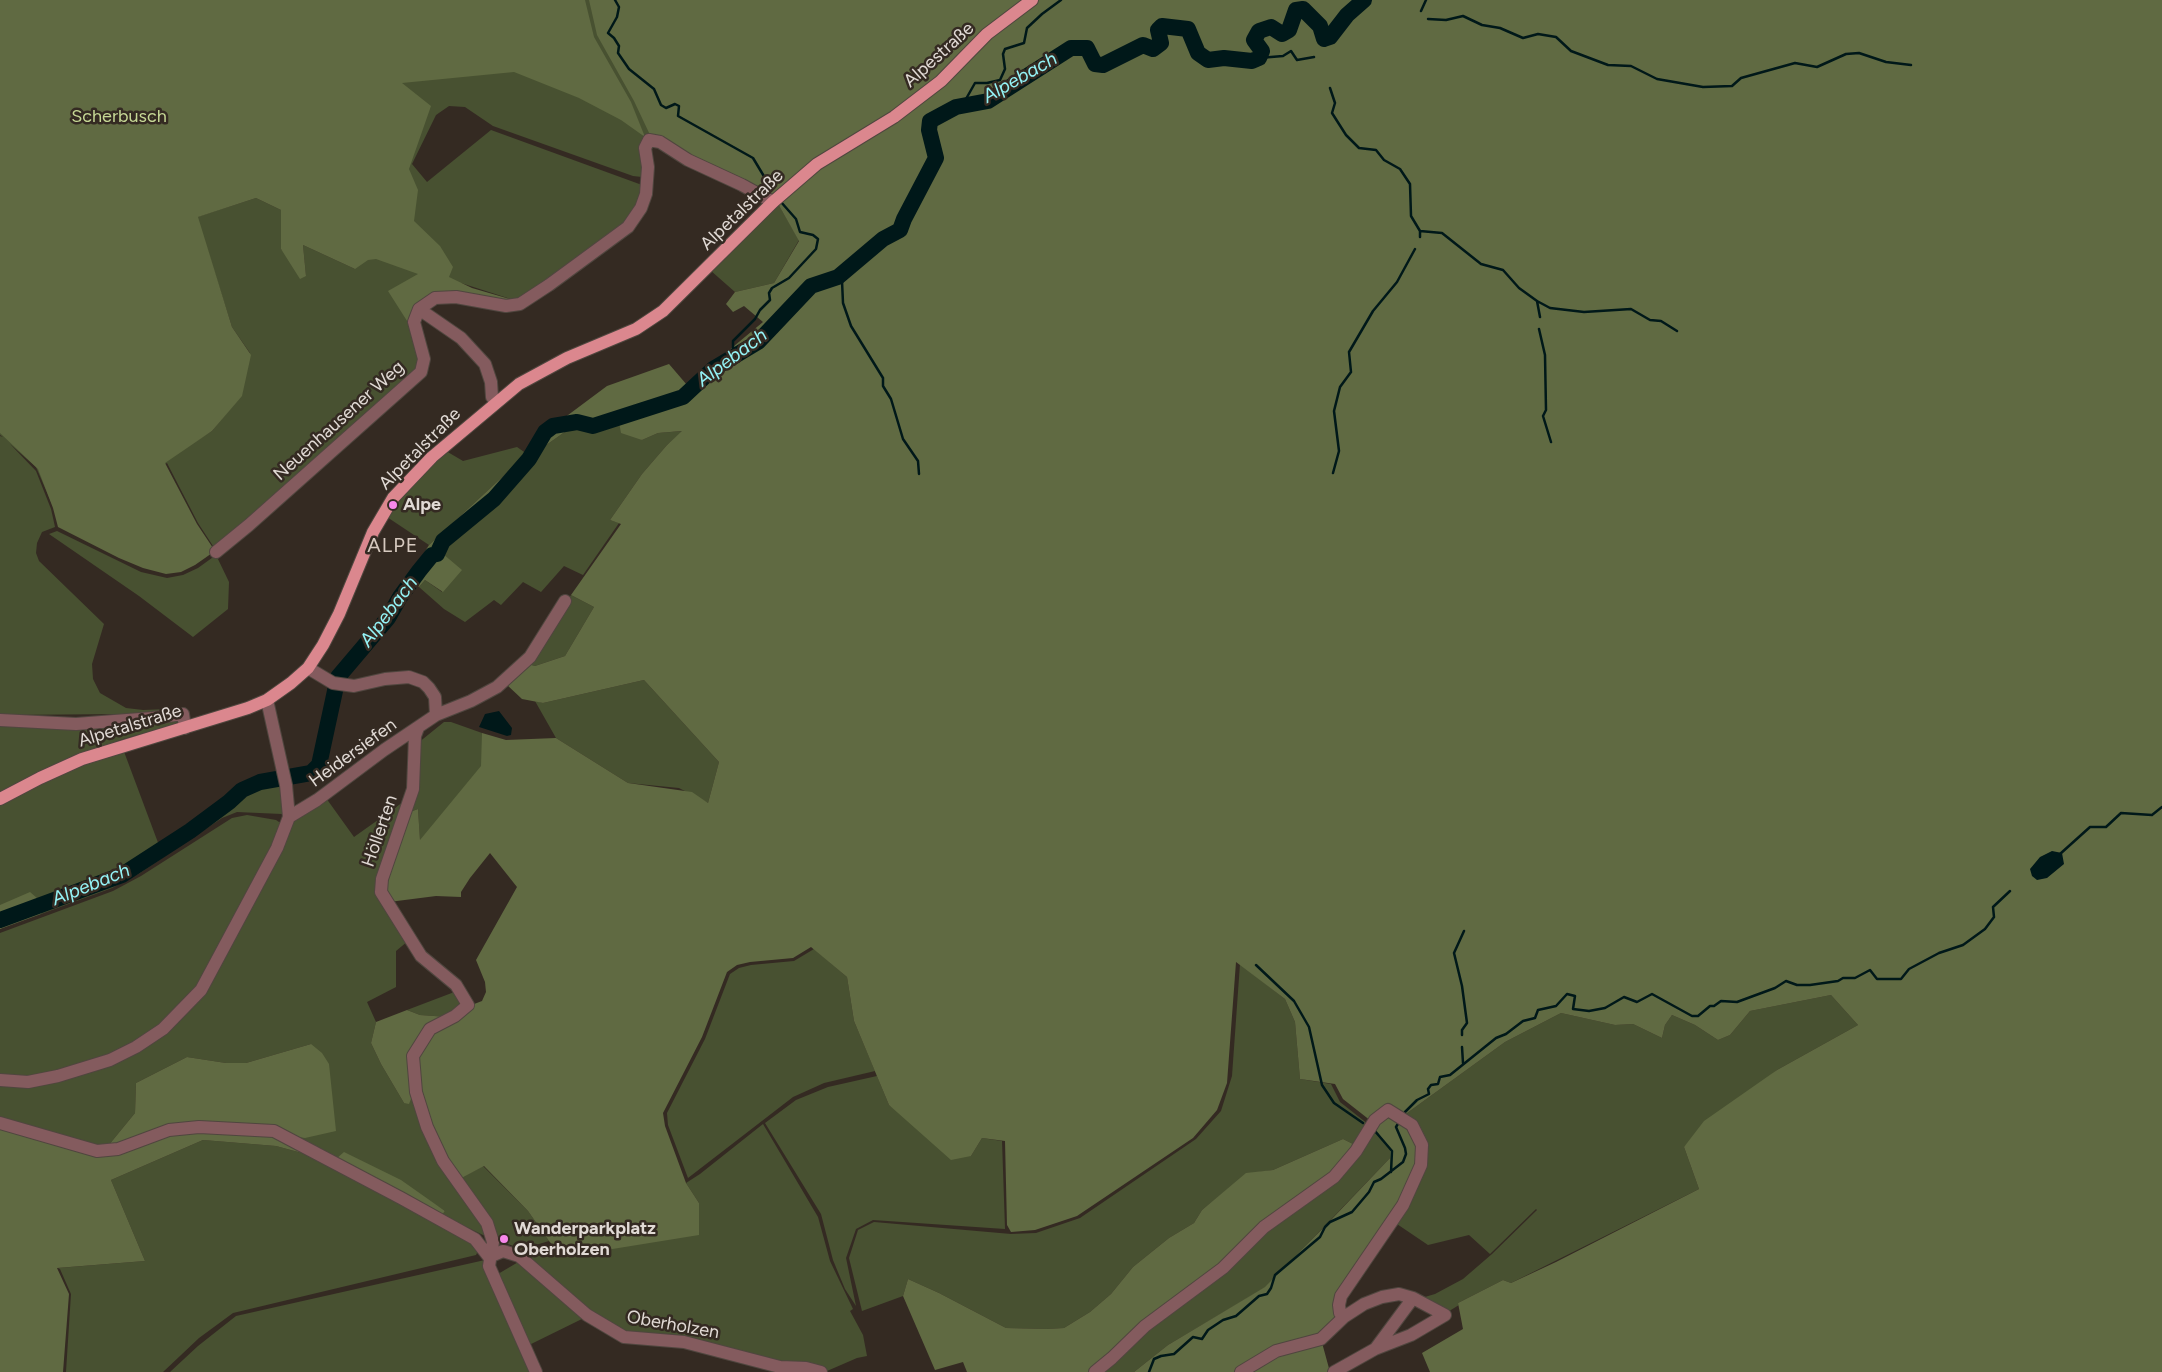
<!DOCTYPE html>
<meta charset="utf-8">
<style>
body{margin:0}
canvas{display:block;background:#342a22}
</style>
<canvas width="2162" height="1372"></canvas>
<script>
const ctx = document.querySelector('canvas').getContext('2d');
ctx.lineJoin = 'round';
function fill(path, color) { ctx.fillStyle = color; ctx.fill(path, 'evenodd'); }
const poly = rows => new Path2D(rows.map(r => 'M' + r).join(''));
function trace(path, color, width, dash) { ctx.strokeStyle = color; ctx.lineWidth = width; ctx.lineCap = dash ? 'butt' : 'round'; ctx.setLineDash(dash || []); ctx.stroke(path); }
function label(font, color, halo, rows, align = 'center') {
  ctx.font = font + ' Figtree,sans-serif'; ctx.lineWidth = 5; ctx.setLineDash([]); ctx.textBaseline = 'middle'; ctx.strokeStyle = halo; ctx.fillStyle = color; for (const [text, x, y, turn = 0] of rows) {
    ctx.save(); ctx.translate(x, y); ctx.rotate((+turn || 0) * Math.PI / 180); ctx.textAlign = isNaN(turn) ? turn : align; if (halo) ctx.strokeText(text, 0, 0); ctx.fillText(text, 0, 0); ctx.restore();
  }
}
fill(poly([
 [0,0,649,0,660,140,643,150,642,177,633,176,493,126,465,107,449,106,436,115,412,164,427,182,491,130,642,185,644,188,627,224,520,302,461,283,409,323,420,366,215,549,198,523,167,463,61,525,36,467,10,444,36,471,51,509,55,527,42,532,37,543,36,553,39,561,104,624,92,664,93,679,100,693,126,708,143,710,169,709,169,712,125,717,123,714,0,715,0,436,3,437,0,435],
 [270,191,355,269,303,245,306,276,281,249,281,210,256,198,197,217,232,327,250,353,238,350,182,217],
 [248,364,241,396,212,431,176,454],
 [777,202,799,240,774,283,735,292,710,270],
 [619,422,642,440,658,433,683,431,667,445,642,474,610,520,619,523,583,575,564,566,541,592,523,582,501,605,494,600,465,622,444,609,419,587,425,580,442,592,435,549,489,506,542,448,569,429],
 [517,447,527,454,429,545,387,517,412,485,446,451,463,461],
 [57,531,141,572,167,578,183,575,198,568,216,555,229,582,228,609,193,637,139,596,49,534],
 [571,595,594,607,565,656,535,666,528,664],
 [644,680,719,762,708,803,679,788,628,783,556,738,535,701,543,703],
 [178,720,176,724,123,739,88,752,0,795,0,722],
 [444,722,451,722,482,733,482,766,420,841,418,809,407,813,418,743],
 [123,749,160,848,239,795,274,775,280,774,284,792,282,814,237,812,222,818,140,873,112,888,41,914,45,905,0,905,0,803,43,780],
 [326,798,354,837,406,800,382,871,408,941,396,951,396,987,367,1002,376,1022,371,1043,381,1064,404,1103,413,1094,486,1234,483,1235,442,1215,445,1211,428,1200,336,1159,295,1137,311,1044,246,1063,226,1063,187,1057,136,1083,135,1113,108,1146,96,1147,0,1120,0,1082,95,1069,190,1008,293,821],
 [247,815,276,820,282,824,206,972,191,995,164,1023,120,1052,73,1067,30,1077,0,1076,0,933,113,891,141,876,232,818],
 [814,949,847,977,854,1021,875,1071,824,1083,793,1097,688,1178,668,1125,667,1113,705,1039,730,974,739,968,751,965,794,961],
 [1240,964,1285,999,1295,1022,1300,1079,1331,1084,1340,1102,1368,1124,1357,1146,1343,1139,1273,1170,1246,1174,1202,1210,1194,1223,1169,1238,1133,1267,1111,1294,1090,1312,1064,1328,1047,1329,1006,1328,939,1293,908,1279,903,1296,862,1311,849,1258,858,1230,874,1222,1011,1234,1036,1233,1080,1218,1196,1139,1221,1111,1232,1076],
 [457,991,459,995,460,1006,448,1017,420,1015,407,1010],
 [1831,995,1858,1025,1777,1070,1684,1147,1699,1189,1511,1283,1503,1280,1458,1303,1459,1305,1446,1313,1418,1299,1435,1294,1463,1279,1492,1254,1537,1210,1536,1209,1490,1254,1469,1235,1428,1245,1394,1222,1403,1116,1505,1042,1561,1013,1615,1025,1633,1024,1662,1038,1665,1025,1672,1015,1695,1025,1718,1040,1730,1035,1750,1011],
 [877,1076,889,1105,971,1156,982,1138,1002,1141,1005,1229,873,1220,856,1229,846,1258,856,1306,845,1289,833,1260,821,1214,765,1123,796,1100,828,1087],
 [763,1124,818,1217,830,1261,853,1309,850,1311,863,1335,867,1356,857,1358,827,1371,630,1335,603,1323,528,1256,552,1245,563,1257,699,1203,686,1183,700,1174],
 [1373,1126,1390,1149,1390,1158,1266,1287,1168,1345,1134,1372,1098,1372,1177,1303],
 [203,1140,276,1146,313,1156,472,1241,478,1251,476,1255,233,1313,199,1338,163,1372,66,1372,71,1294,60,1269,58,1268,145,1261,111,1180],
 [483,1166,528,1211,549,1241,522,1249,505,1243,499,1237,490,1221,458,1180],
 [485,1260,533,1372,170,1372,198,1346,236,1316],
 [520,1261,586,1317,527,1346,498,1274]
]), '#485131');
fill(poly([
 [0,0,585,0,594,37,631,102,645,137,621,120,579,98,514,72,402,83,431,106,409,169,418,190,414,221,440,246,453,267,449,277,472,288,520,302,435,296,409,324,388,291,418,274,376,259,368,260,355,269,303,245,306,276,300,279,281,249,281,210,256,198,198,217,232,327,251,355,242,396,212,431,165,463,197,524,215,551,195,565,181,572,166,574,143,568,119,558,58,527,53,508,38,469,0,433],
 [589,0,1026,0,939,78,772,196,651,137,634,101,597,35],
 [1037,0,2162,0,2162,1372,1430,1372,1422,1353,1463,1329,1458,1303,1503,1280,1511,1283,1556,1262,1699,1189,1684,1147,1704,1121,1777,1070,1858,1025,1831,995,1750,1011,1730,1035,1718,1040,1695,1025,1672,1015,1665,1025,1662,1038,1633,1024,1615,1025,1561,1013,1505,1042,1403,1116,1389,1107,1371,1121,1343,1099,1335,1084,1300,1079,1295,1022,1285,999,1236,962,1227,1083,1217,1110,1193,1138,1077,1216,1035,1230,1011,1232,1007,1225,1005,1141,982,1138,971,1156,951,1160,889,1105,854,1021,847,977,811,947,793,958,750,962,737,965,727,972,702,1037,663,1113,665,1126,686,1183,699,1203,699,1235,563,1257,549,1241,528,1211,484,1166,458,1180,428,1127,414,1056,430,1030,469,1006,482,1001,486,992,485,982,476,960,517,887,490,853,470,878,461,892,461,897,436,896,389,902,383,881,407,813,418,809,420,840,481,766,482,733,506,740,556,738,628,783,692,792,708,803,719,762,644,680,543,703,522,699,506,684,528,664,535,666,565,656,594,607,571,595,621,524,610,520,642,474,667,445,682,431,658,433,642,440,621,433,619,422,569,429,542,448,489,506,436,548,462,570,443,592,425,580,419,587,409,577,429,545,527,454,530,446,552,427,607,386,669,364,687,385,763,322,744,306,733,312,726,304,735,292,774,283,799,241,777,202],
 [30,892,45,905,41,914,0,929,0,905],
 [407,1010,420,1015,448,1017,411,1056,413,1094,409,1104,404,1103,381,1064,371,1043,376,1022],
 [311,1044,322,1053,329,1064,336,1131,305,1138,198,1122,108,1146,135,1113,136,1083,187,1057,226,1063,246,1063],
 [1388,1111,1409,1126,1420,1145,1419,1165,1401,1203,1338,1295,1336,1322,1321,1339,1330,1372,1134,1372,1168,1345,1265,1287,1329,1222,1390,1158,1390,1149,1373,1126],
 [0,1125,96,1153,170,1132,275,1134,313,1156,276,1146,203,1140,111,1180,145,1261,57,1268,69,1294,63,1372,0,1372],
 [1343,1139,1357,1146,1345,1164,1092,1372,967,1372,963,1362,935,1370,903,1296,908,1279,939,1293,1006,1328,1047,1329,1064,1328,1090,1312,1111,1294,1133,1267,1169,1238,1194,1223,1202,1210,1246,1173,1273,1170],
 [344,1152,401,1180,445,1211,442,1215,336,1159]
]), '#606a42');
fill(poly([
 [499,711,512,728,511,735,507,736,479,727,485,714],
 [2052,851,2062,853,2064,864,2047,878,2037,880,2032,876,2030,869,2040,857]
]), '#001819');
trace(poly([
 [615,0,619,7,617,17,608,33,614,38,619,46,618,53,629,69,654,89,661,105,666,108,675,104,679,106,678,116,753,158,771,188],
 [1421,11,1426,0],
 [1428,19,1446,20,1463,16,1482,25,1500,28,1523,38,1538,34,1556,37,1571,51,1608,65,1631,66,1657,79,1703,87,1732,86,1741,78,1795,63,1817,67,1846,54,1859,53,1886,62,1911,65],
 [1259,58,1283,56,1291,51,1297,60,1314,57],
 [1330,88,1335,103,1332,113,1346,135,1359,148,1376,150,1384,160,1400,169,1410,184,1411,216,1420,231,1442,233,1481,264,1503,270,1519,288,1537,301,1550,308,1584,312,1631,309,1650,320,1661,321,1677,331],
 [962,106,975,83,987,83,1000,80,1005,69,1003,54,1005,49,1024,43,1027,28,1042,14,1061,0],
 [1420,237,1420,231],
 [838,277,842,281,843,303,851,326,883,378,883,386,891,399,903,439,918,461,919,474],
 [1537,301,1540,317],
 [1539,329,1545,355,1546,410,1543,416,1551,442],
 [733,356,733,341,755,319,760,310,770,300,769,293,772,288,789,278,816,249,818,239,813,235,800,232,796,219,781,202],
 [1333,473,1339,451,1334,411,1340,387,1351,372,1349,352,1373,311,1397,282,1415,249],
 [2060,854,2090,827,2106,827,2121,813,2152,815,2162,807],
 [1256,965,1294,1001,1309,1027,1322,1085,1334,1103,1363,1123],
 [1462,1035,1462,1030,1467,1023,1462,986,1454,953,1464,931],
 [1462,1047,1463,1063],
 [1405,1112,1417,1100,1429,1094,1428,1089,1431,1085,1438,1084,1440,1077,1450,1075,1496,1038,1506,1034,1523,1021,1535,1018,1538,1010,1556,1006,1567,994,1575,996,1573,1009,1589,1011,1605,1008,1624,997,1637,1002,1652,994,1692,1016,1698,1016,1710,1006,1714,1006,1721,1001,1737,1002,1775,988,1786,981,1797,985,1810,985,1838,981,1843,978,1855,978,1870,970,1877,979,1901,979,1909,969,1939,953,1963,945,1985,929,1994,917,1993,907,2010,891],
 [1374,1130,1392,1151,1391,1172],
 [1149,1372,1154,1359,1161,1356,1174,1354,1193,1337,1202,1339,1208,1330,1223,1320,1236,1316,1259,1296,1267,1294,1271,1288,1275,1275,1320,1237,1325,1227,1330,1222,1352,1212,1369,1192,1374,1182,1381,1179,1403,1162,1406,1154,1405,1148,1396,1127,1399,1122]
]), '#001819', 2.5);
trace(poly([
 [0,920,122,875,190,831,229,802,242,790,260,782,311,773,319,765,338,677,388,618,400,597,419,571,432,555,437,554,443,541,494,499,529,459,545,432,553,426,577,422,593,426,683,397,713,369,758,342,811,286,838,277,883,239,900,230,904,219,936,158,929,130,930,121,956,107,988,101,1071,48,1087,48,1095,64,1103,65,1143,45,1153,49,1161,43,1158,30,1162,26,1188,29,1198,53,1208,60,1224,58,1252,61,1259,58,1262,51,1254,40,1259,31,1271,27,1282,34,1289,30,1296,10,1303,9,1320,26,1324,39,1330,37,1347,15,1364,0]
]), '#001819', 16);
const minor = poly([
 [419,309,461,338,485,364,491,382,492,397,496,402],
 [216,552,249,525,421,372,424,359,414,322,419,309,435,298,456,297,506,306,520,304,549,285,628,227,641,208,646,194,648,167,645,148,649,140,660,142,688,160,742,185,773,202],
 [308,668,333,683,354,686,385,679,409,677,423,682,429,688,435,697,436,715],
 [0,720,76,724,153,718,183,714,185,728],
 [418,728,415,736,413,789,382,879,381,892,421,956,456,985,468,1005,455,1016,430,1029,413,1056,416,1092,427,1127,443,1161,487,1223,493,1242,489,1266,536,1372],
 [289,817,317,800,384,750,436,715,471,701,497,687,530,657,565,601],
 [0,1080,28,1082,58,1076,110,1060,136,1047,163,1029,201,990,277,848,289,817,286,785,267,700],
 [0,1123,97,1151,118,1149,169,1130,199,1127,274,1131,401,1198,475,1239,489,1257],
 [489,1257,503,1251,519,1256,587,1315,624,1337,684,1342,780,1367,806,1368,821,1372],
 [1376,1348,1413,1298],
 [1095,1372,1112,1358,1145,1326,1223,1268,1264,1227,1334,1177,1356,1151,1375,1120,1388,1110,1412,1125,1422,1145,1421,1165,1403,1205,1341,1296,1339,1305,1340,1313,1344,1317],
 [1241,1372,1276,1351,1321,1339,1344,1317,1364,1304,1382,1297,1399,1294,1413,1298,1445,1315],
 [1334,1372,1375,1349,1411,1335,1445,1315]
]);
const major = poly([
 [0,799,40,778,82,759,248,708,267,700,291,683,308,668,323,645,339,614,373,532,393,498,432,457,519,384,567,358,636,329,663,311,773,202,817,164,894,117,941,81,987,34,1032,0]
]);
trace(minor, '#50463f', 14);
trace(major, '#50463f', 14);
trace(minor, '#845b5e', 12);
trace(major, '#db878e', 12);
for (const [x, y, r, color] of [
 [393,505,5,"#f888ea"],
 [504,1239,5,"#f888ea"]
]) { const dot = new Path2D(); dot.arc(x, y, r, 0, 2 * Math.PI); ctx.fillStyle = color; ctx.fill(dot); trace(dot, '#342a22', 2); }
label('18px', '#e1dad5', '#342a22', [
 ["Alpestraße",939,55,-42],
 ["Alpetalstraße",742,210,-44],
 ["Neuenhausener Weg",339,421,-42],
 ["Alpetalstraße",420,449,-45],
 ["Alpetalstraße",130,726,-17],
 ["Heidersiefen",353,753,-36],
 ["Höllerten",380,831,-71],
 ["Oberholzen",673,1325,10]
]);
label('18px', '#c6d895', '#342a22', [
 ["Scherbusch",119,117]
]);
label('bold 18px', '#e1dad5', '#342a22', [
 ["Alpe",403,505],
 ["Wanderparkplatz",514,1229],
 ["Oberholzen",514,1250]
], 'left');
label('italic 19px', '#94f3f6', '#342a22', [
 ["Alpebach",1020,78,-30],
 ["Alpebach",732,358,-37],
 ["Alpebach",389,612,-53],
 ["Alpebach",91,885,-22]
]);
ctx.letterSpacing = '1px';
label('20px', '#d6c9bf', '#342a22', [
 ["ALPE",393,546]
]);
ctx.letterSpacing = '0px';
</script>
